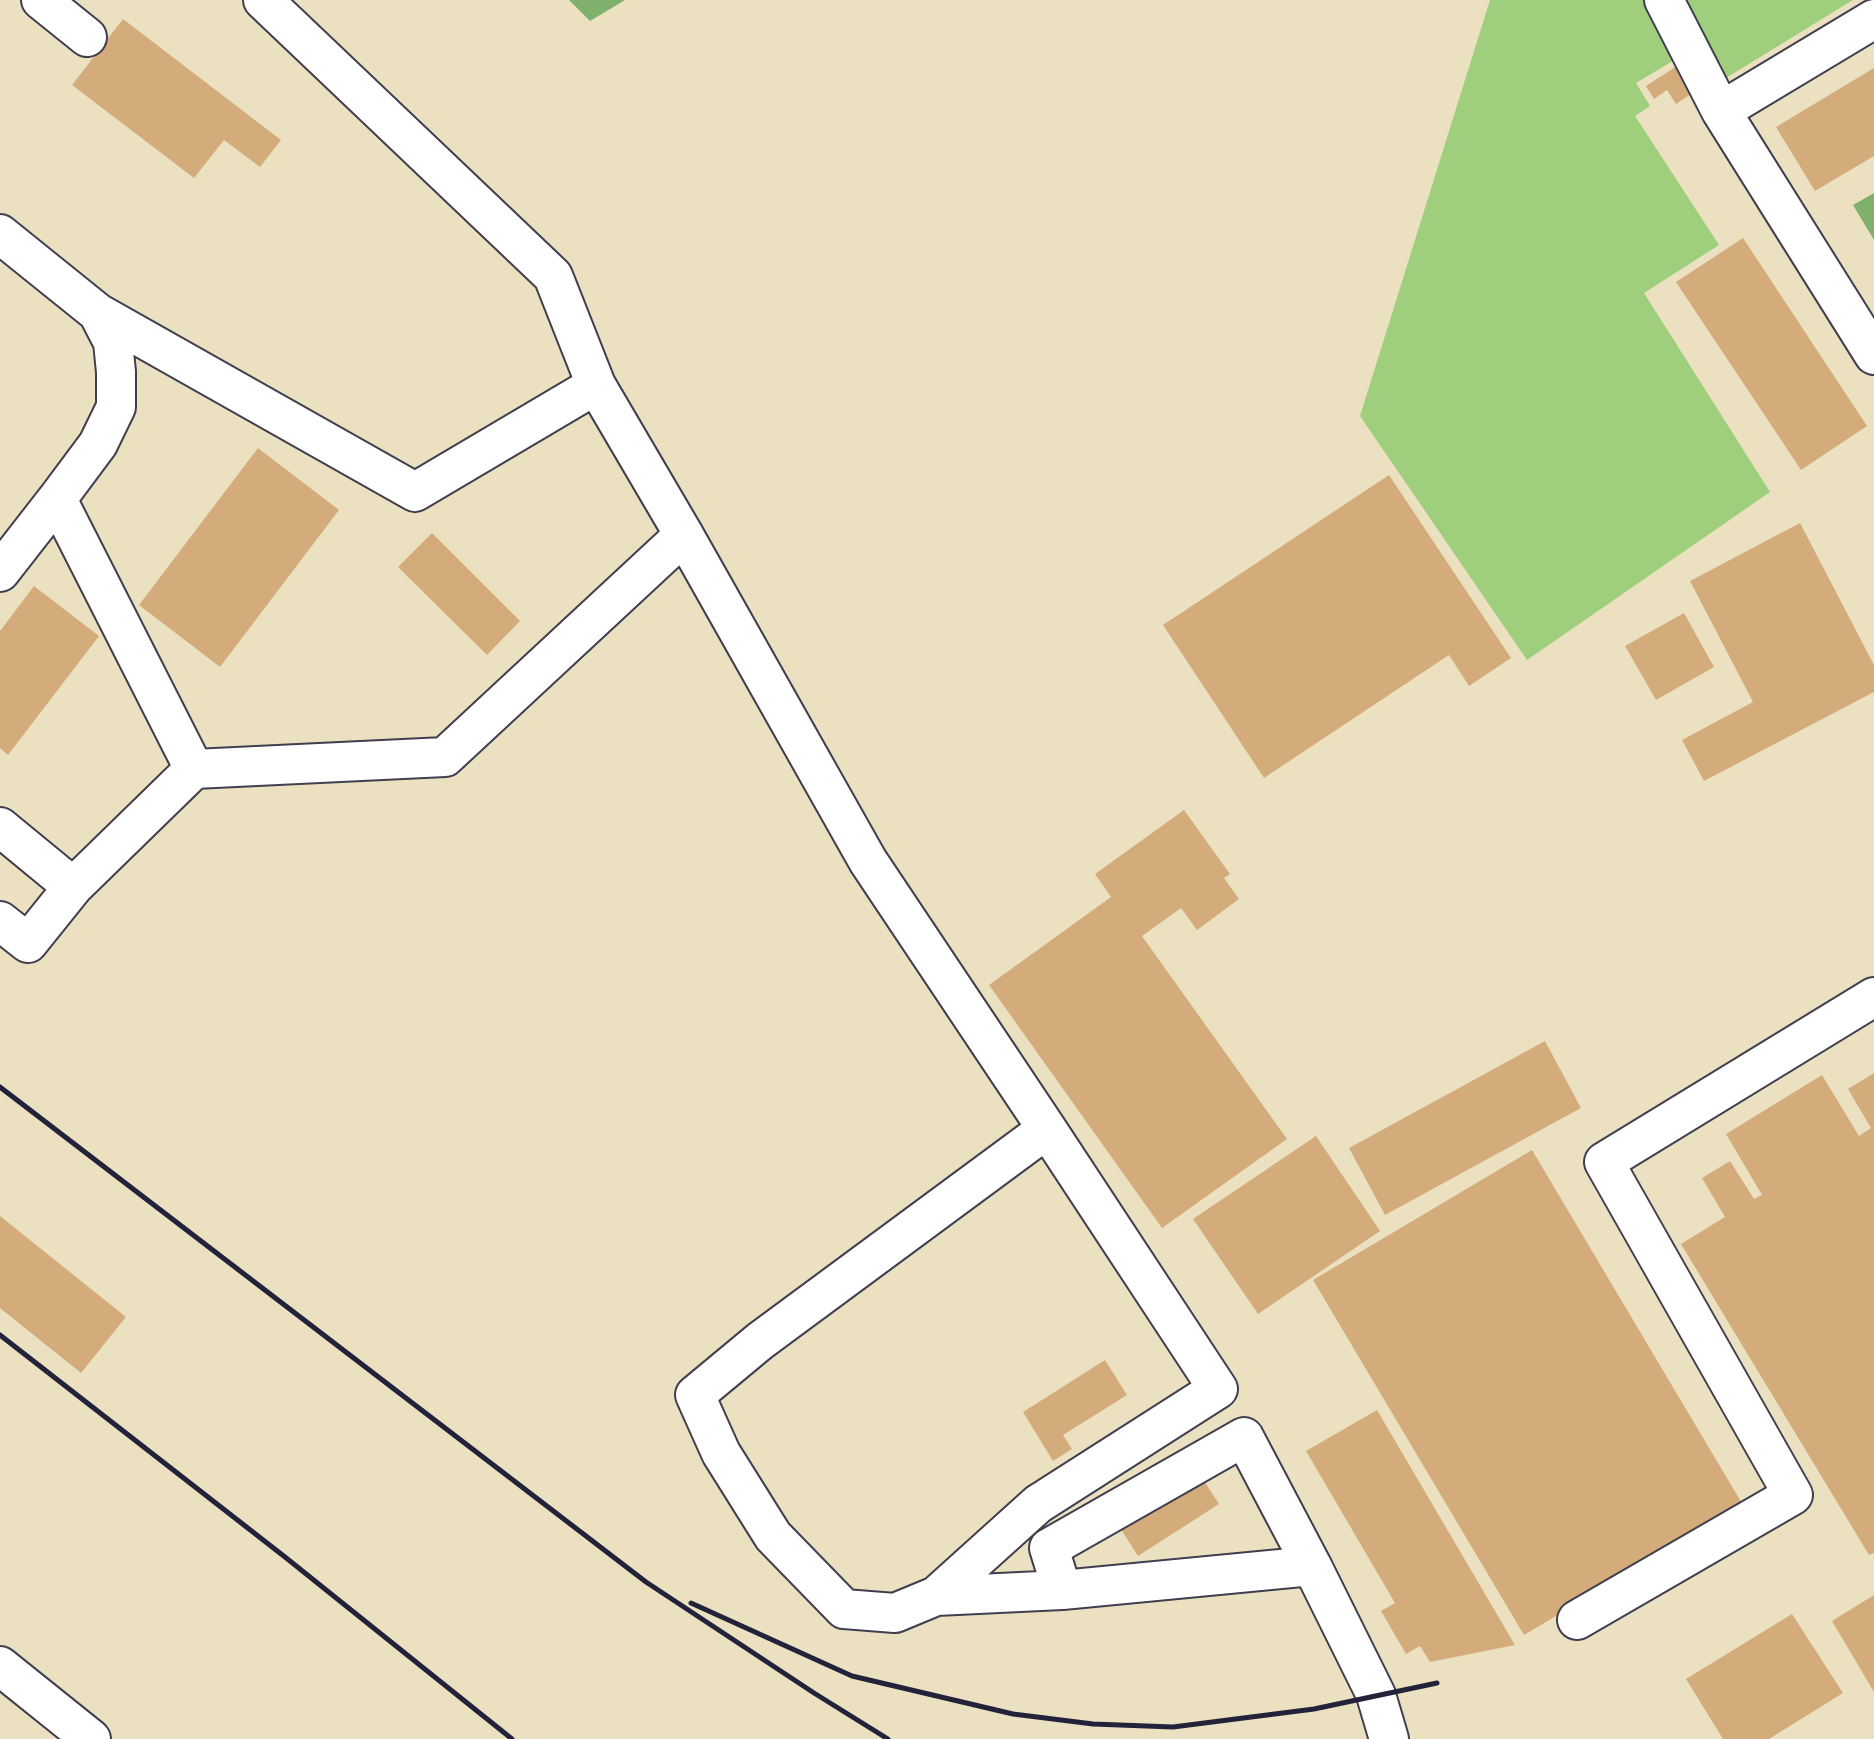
<!DOCTYPE html>
<style>
body{margin:0}
canvas{display:block;background:#ebe1c0}
</style>
<canvas width="1874" height="1739"></canvas>
<script>
const ctx = document.querySelector('canvas').getContext('2d');
ctx.lineJoin = 'round';
function fill(path, color) { ctx.fillStyle = color; ctx.fill(path, 'evenodd'); }
const poly = rows => new Path2D(rows.map(r => 'M' + r).join(''));
function trace(path, color, width, dash) { ctx.strokeStyle = color; ctx.lineWidth = width; ctx.lineCap = dash ? 'butt' : 'round'; ctx.setLineDash(dash || []); ctx.stroke(path); }
fill(poly([
 [1490,0,1652,0,1681,56,1636,83,1650,106,1635,116,1719,245,1644,293,1770,492,1527,660,1360,416],
 [1681,0,1853,0,1726,78]
]), '#9fce7c');
fill(poly([
 [569,0,625,0,590,21],
 [1874,193,1874,240,1853,205]
]), '#7fb16c');
fill(poly([
 [123,19,281,140,260,167,224,140,194,178,72,85],
 [1683,62,1700,88,1676,104,1667,90,1654,99,1646,86],
 [1874,68,1874,156,1815,191,1776,127],
 [1743,238,1867,426,1801,470,1676,282],
 [258,448,339,510,220,667,139,605],
 [1389,475,1511,658,1469,686,1449,655,1264,778,1163,625],
 [1800,523,1874,665,1874,692,1704,781,1682,740,1753,702,1690,581],
 [432,533,520,621,487,655,398,567],
 [34,586,99,636,8,755,0,748,0,631],
 [1684,613,1714,667,1656,700,1625,646],
 [1184,810,1230,874,1224,878,1239,899,1197,930,1181,908,1142,936,1287,1139,1162,1228,989,985,1111,897,1095,874],
 [1545,1041,1581,1108,1385,1215,1349,1148],
 [1874,1073,1874,1553,1869,1555,1681,1244,1725,1217,1702,1178,1730,1161,1754,1199,1762,1195,1726,1134,1822,1075,1859,1136,1871,1128,1848,1089],
 [1316,1136,1380,1231,1258,1314,1193,1219],
 [1532,1150,1743,1505,1524,1635,1313,1280],
 [0,1216,126,1317,81,1373,0,1308],
 [1105,1360,1127,1395,1063,1435,1072,1449,1053,1461,1023,1412],
 [1377,1410,1515,1645,1430,1662,1420,1646,1406,1654,1381,1611,1395,1603,1306,1451],
 [1197,1470,1219,1504,1138,1556,1115,1520],
 [1874,1595,1874,1692,1832,1621],
 [1792,1614,1843,1693,1769,1739,1723,1739,1686,1679]
]), '#d4ac7c');
const minor = poly([
 [41,0,87,37],
 [263,0,553,276,596,385,684,535,868,861,1047,1129,1218,1389,1038,1504,936,1596,895,1613,844,1609,773,1536,721,1453,695,1395,760,1341,1047,1129],
 [1664,0,1721,111],
 [1874,19,1721,111,1874,355],
 [0,234,98,313,113,342,116,372,116,407,98,444,57,499,194,769,445,757,684,535],
 [98,313,415,492,596,385],
 [0,572,57,499],
 [0,827,73,887,194,769],
 [0,921,28,943,73,887],
 [1062,1590,1049,1548,1244,1437,1312,1566,1376,1695,1389,1739],
 [936,1596,1062,1590,1312,1566],
 [1577,1620,1793,1495,1604,1162,1874,997],
 [0,1666,91,1739]
]);
trace(minor, '#403f4f', 42);
trace(minor, '#fff', 38);
trace(poly([
 [0,1087,646,1582,814,1693,888,1739],
 [0,1335,285,1557,512,1739],
 [691,1603,852,1676,1013,1714,1093,1724,1173,1727,1314,1709,1437,1683]
]), '#22223b', 5);
</script>
